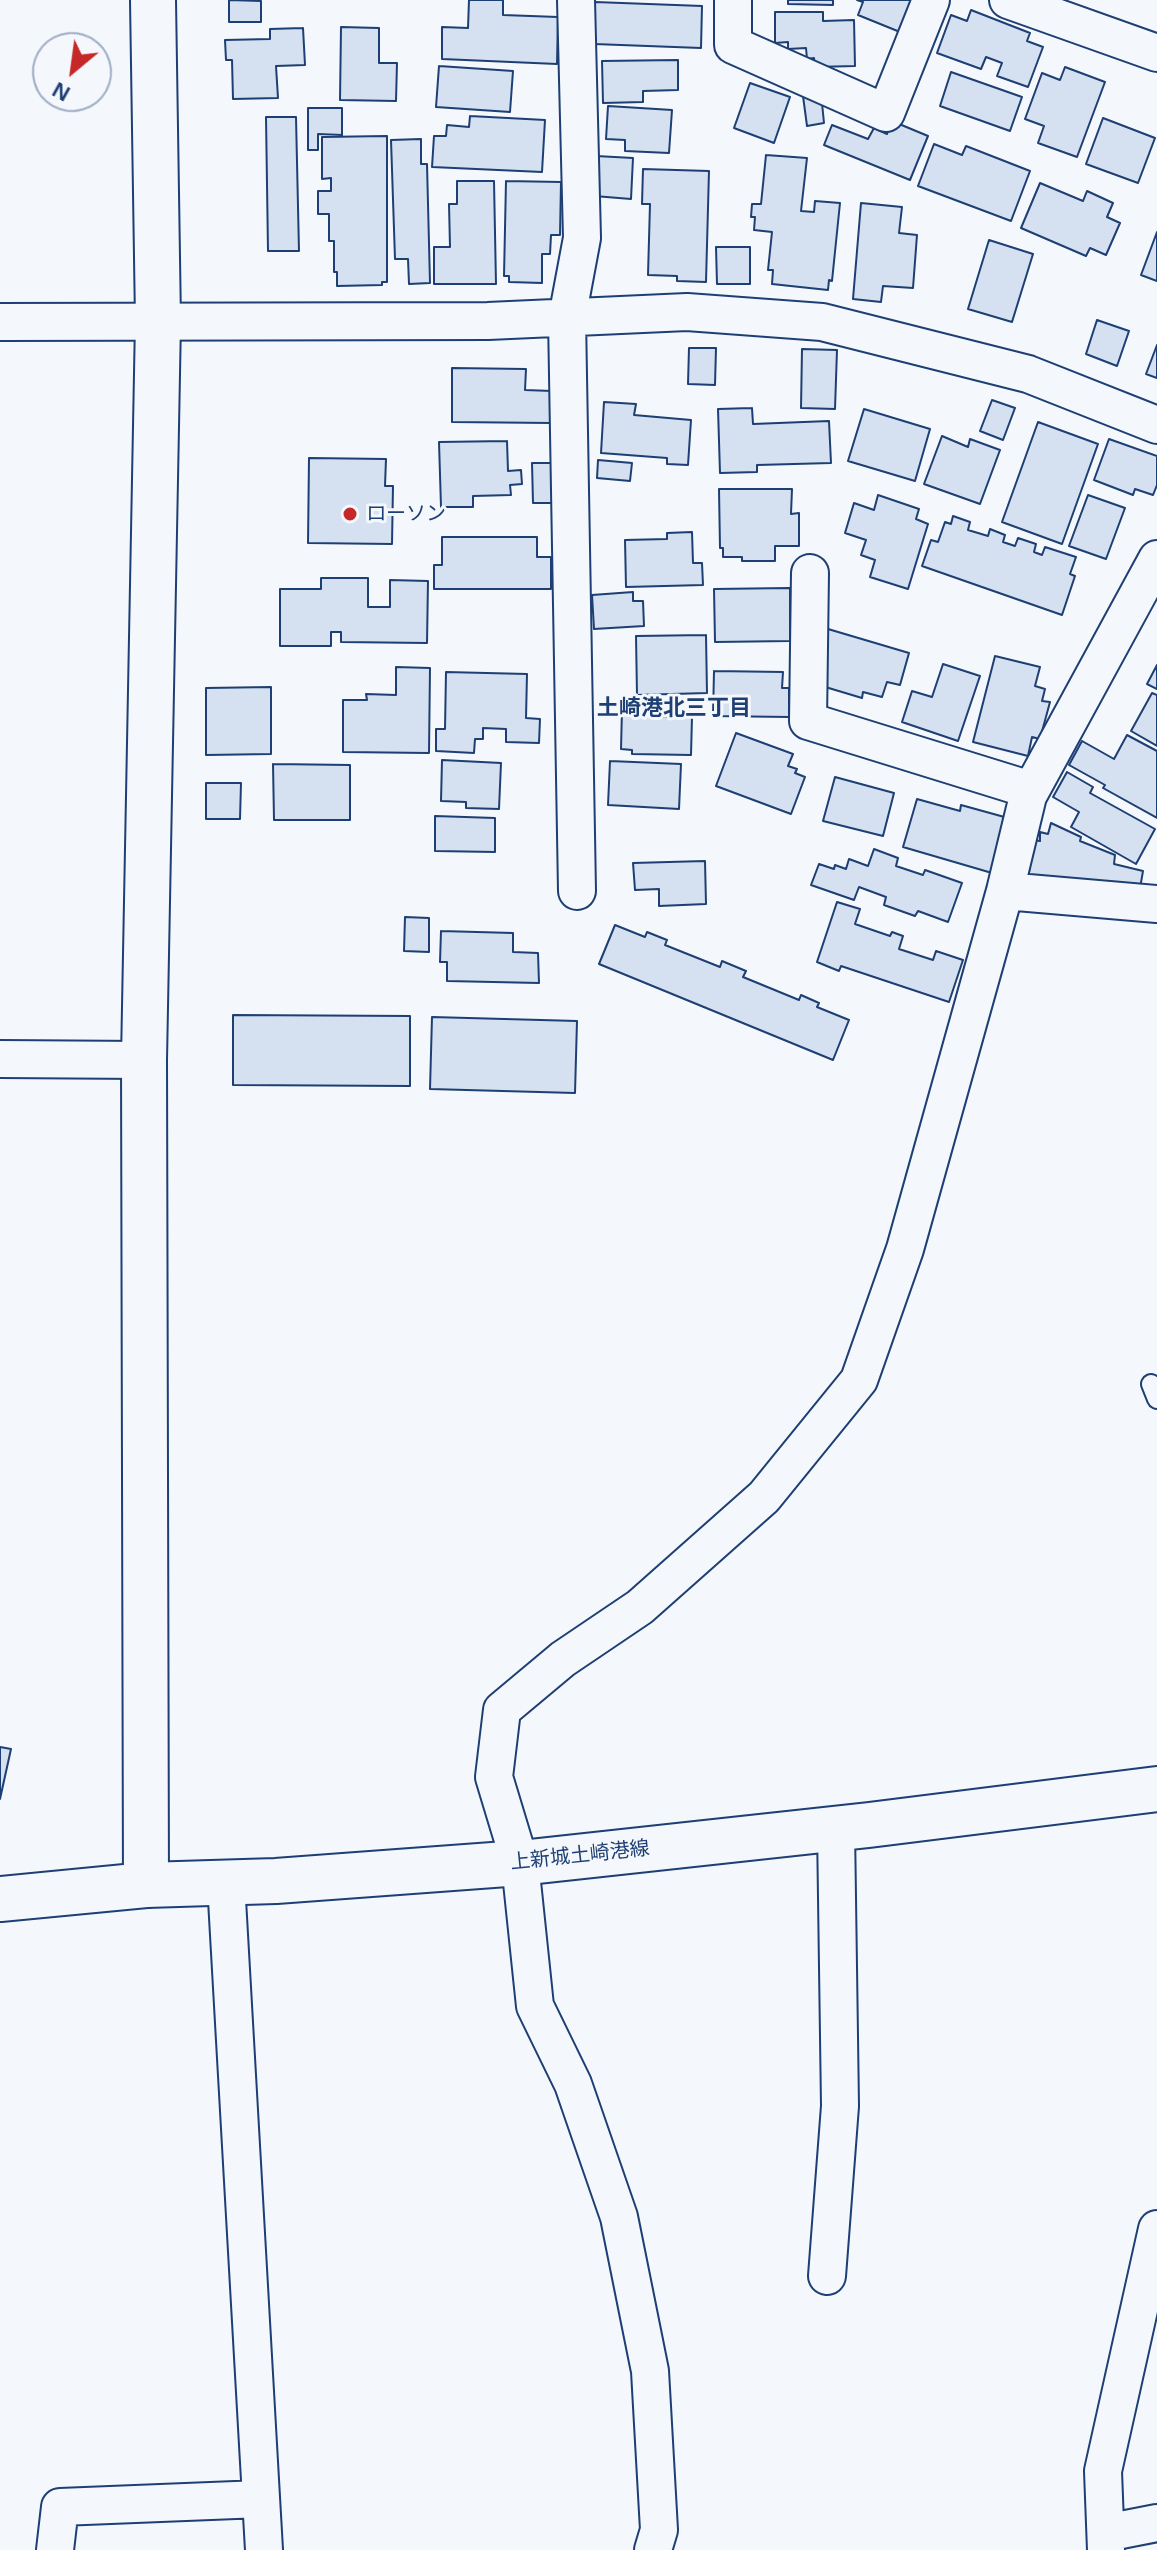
<!DOCTYPE html>
<meta charset="utf-8">
<style>
body{margin:0}
#map{position:relative;width:1157px;height:2550px;overflow:hidden;background:#f4f7fb;font-family:Arial,sans-serif}
canvas{display:block}
.north{position:absolute;left:32px;top:32px;width:80px;height:80px;box-sizing:border-box;background:#f4f7fb;border:2px solid #9eadc5;border-radius:50%;rotate:209deg;font-size:22px;font-weight:700;line-height:32px;text-align:center;color:#1d3f73}
.north::after{content:'';display:block;margin:auto;width:28px;height:36px;background:#c62828;clip-path:polygon(50% 0,100% 100%,50% 72%,0 100%)}
</style>
<div id="map">
<canvas width="1157" height="2550"></canvas>
<div class="north">N</div>
</div>
<script>
const ctx = document.querySelector('canvas').getContext('2d');
ctx.lineJoin = 'round';
function fill(path, color) { ctx.fillStyle = color; ctx.fill(path, 'evenodd'); }
const poly = rows => new Path2D(rows.map(r => 'M' + r).join(''));
function trace(path, color, width, dash) { ctx.strokeStyle = color; ctx.lineWidth = width; ctx.lineCap = dash ? 'butt' : 'round'; ctx.setLineDash(dash || []); ctx.stroke(path); }
function label(font, color, halo, rows, align = 'center') {
  ctx.font = font + ' Arial,"Noto Sans JP",sans-serif'; ctx.lineWidth = 6; ctx.setLineDash([]); ctx.textBaseline = 'middle'; ctx.strokeStyle = halo; ctx.fillStyle = color; for (const [text, x, y, turn = 0] of rows) {
    ctx.save(); ctx.translate(x, y); ctx.rotate((+turn || 0) * Math.PI / 180); ctx.textAlign = isNaN(turn) ? turn : align; if (halo) ctx.strokeText(text, 0, 0); ctx.fillText(text, 0, 0); ctx.restore();
  }
}
const building = poly([
 [229,0,261,1,261,22,229,22,229,0],
 [469,0,503,0,503,15,558,17,557,64,442,59,442,27,468,28,469,0],
 [788,0,833,0,833,5,788,4,788,0],
 [857,0,913,0,900,32,858,15,863,2,857,0],
 [595,2,702,6,701,48,594,44,595,2],
 [971,10,1030,33,1027,41,1043,47,1028,87,997,76,1002,63,986,57,981,69,937,53,951,15,967,21,971,10],
 [775,12,823,12,823,21,854,20,855,66,815,67,814,58,807,59,806,48,788,49,788,42,775,43,775,12],
 [341,27,379,28,379,63,397,63,396,101,340,100,341,27],
 [303,28,305,65,276,66,278,98,233,99,232,60,226,60,225,40,270,39,270,29,303,28],
 [678,60,678,90,643,91,643,102,603,103,602,61,678,60],
 [439,66,513,71,510,112,436,107,439,66],
 [1065,67,1105,82,1077,157,1038,143,1044,126,1025,119,1042,73,1060,80,1065,67],
 [951,72,1022,97,1010,131,940,106,951,72],
 [750,83,790,97,774,143,734,128,750,83],
 [821,93,824,123,807,126,803,96,821,93],
 [608,106,672,110,669,153,625,151,625,140,606,139,608,106],
 [308,108,342,108,342,135,318,134,318,150,308,150,308,108],
 [470,116,545,120,542,172,432,167,434,136,446,136,447,125,469,127,470,116],
 [266,117,296,117,299,251,268,251,266,117],
 [1103,118,1155,138,1138,183,1086,164,1103,118],
 [892,121,928,136,910,180,824,145,832,125,868,139,874,128,887,134,892,121],
 [387,136,387,282,382,282,382,285,337,286,337,272,334,272,334,241,329,241,329,214,318,214,318,191,331,191,331,178,322,179,322,137,387,136],
 [421,139,421,164,427,164,430,283,409,284,408,259,395,259,391,140,421,139],
 [934,144,962,155,966,146,1030,171,1011,221,918,186,934,144],
 [766,155,807,158,801,211,814,212,815,201,840,203,832,281,829,280,828,290,772,284,773,270,768,270,772,232,754,230,755,217,751,217,752,204,761,204,766,155],
 [596,156,633,158,631,199,594,196,596,156],
 [643,169,709,171,706,282,677,281,677,276,648,275,650,204,642,204,643,169],
 [457,181,494,181,496,284,434,284,434,247,450,247,449,204,457,204,457,181],
 [506,181,561,182,560,235,551,235,550,254,542,254,542,283,509,282,509,276,504,276,506,181],
 [1040,183,1083,201,1087,191,1113,203,1107,217,1120,223,1106,255,1090,248,1086,256,1021,228,1040,183],
 [861,203,902,207,899,233,917,235,913,288,883,286,881,302,853,299,861,203],
 [1157,232,1157,281,1141,275,1157,232],
 [989,240,1033,254,1012,322,968,309,989,240],
 [716,247,750,247,750,284,717,284,716,247],
 [1097,320,1129,331,1117,366,1086,354,1097,320],
 [1157,345,1157,378,1146,374,1157,345],
 [689,348,716,348,715,385,688,384,689,348],
 [802,349,837,350,835,409,801,408,802,349],
 [452,368,526,369,525,390,552,391,551,423,452,422,452,368],
 [992,400,1015,408,1003,440,980,431,992,400],
 [604,402,636,404,634,415,691,420,688,465,667,464,667,458,601,453,604,402],
 [752,408,753,424,829,421,831,463,757,465,757,472,720,473,718,409,752,408],
 [864,409,930,429,915,481,848,461,864,409],
 [1038,422,1098,444,1062,544,1002,522,1038,422],
 [942,436,968,447,970,439,1000,450,980,504,924,484,942,436],
 [1109,439,1157,456,1157,485,1153,495,1135,489,1133,495,1094,480,1109,439],
 [507,441,508,471,521,470,522,484,510,485,511,495,473,496,473,507,441,507,439,442,507,441],
 [309,458,386,459,385,486,393,486,392,544,308,543,309,458],
 [598,460,632,463,630,481,597,478,598,460],
 [532,463,553,463,554,503,533,503,532,463],
 [719,489,792,489,791,514,799,513,799,546,775,546,775,561,742,561,742,557,723,557,723,548,720,548,719,489],
 [878,495,919,509,916,519,928,524,908,589,870,577,875,560,861,555,866,540,845,533,854,503,874,510,878,495],
 [1088,495,1125,508,1106,559,1069,546,1088,495],
 [953,516,970,522,968,530,988,536,990,529,1005,535,1003,542,1015,546,1018,538,1036,544,1034,552,1042,555,1045,547,1076,557,1070,574,1075,576,1062,615,922,566,931,540,938,542,945,522,951,524,953,516],
 [692,532,693,563,702,563,703,585,626,587,625,540,667,539,667,533,692,532],
 [442,537,537,537,537,557,551,557,551,589,434,589,434,565,442,565,442,537],
 [321,578,368,578,368,607,390,607,390,580,428,581,427,643,341,642,341,632,331,632,331,646,280,646,280,589,321,589,321,578],
 [790,588,790,641,715,642,714,589,790,588],
 [633,592,633,601,643,601,644,626,594,629,592,595,633,592],
 [828,629,909,653,900,685,887,682,882,697,863,692,862,698,812,683,828,629],
 [706,635,707,693,637,695,636,636,706,635],
 [995,656,1040,667,1035,686,1045,689,1042,701,1050,702,1040,739,1032,737,1028,756,973,742,995,656],
 [943,664,980,676,958,741,902,722,912,691,932,697,943,664],
 [1157,665,1157,689,1147,684,1157,665],
 [396,667,430,668,429,753,343,752,343,700,367,700,366,694,396,695,396,667],
 [714,671,783,672,782,688,789,688,789,717,713,716,714,671],
 [446,672,527,674,526,718,540,719,539,743,506,742,506,729,483,728,483,739,475,739,474,753,436,751,436,729,445,729,446,672],
 [271,687,271,754,206,755,206,688,271,687],
 [1152,693,1157,695,1157,746,1131,731,1152,693],
 [622,709,658,710,658,717,692,717,691,755,632,754,632,750,621,749,622,709],
 [736,733,793,754,788,766,797,769,795,773,805,777,791,814,716,786,736,733],
 [1127,735,1157,751,1157,818,1103,788,1105,785,1069,765,1082,741,1114,759,1127,735],
 [442,760,501,763,499,809,466,808,466,802,441,801,442,760],
 [610,761,681,764,679,809,608,805,610,761],
 [273,764,350,765,350,820,274,820,273,764],
 [1067,772,1093,787,1090,793,1155,829,1136,864,1071,827,1079,812,1053,797,1067,772],
 [835,777,894,793,883,836,823,821,835,777],
 [206,783,241,783,240,819,206,819,206,783],
 [917,799,960,811,961,805,1008,818,992,873,903,847,917,799],
 [435,816,495,818,495,852,435,851,435,816],
 [1051,823,1081,837,1080,841,1115,855,1114,864,1143,871,1139,894,1028,881,1033,840,1040,841,1040,832,1048,834,1051,823],
 [874,849,898,858,896,866,923,875,925,870,962,883,948,922,918,911,915,916,884,905,886,897,859,887,854,900,811,885,819,864,834,869,835,865,846,869,849,859,868,866,874,849],
 [705,861,706,904,659,906,659,889,635,890,633,863,705,861],
 [837,902,860,909,855,924,890,936,892,932,903,936,899,949,933,960,936,951,963,960,949,1002,841,966,839,971,817,962,837,902],
 [405,917,429,918,429,952,404,951,405,917],
 [615,925,645,937,647,932,667,940,665,945,720,967,722,961,746,971,743,977,799,1000,801,995,819,1003,817,1007,849,1020,833,1060,599,964,615,925],
 [441,931,513,933,513,952,538,953,539,983,447,981,447,962,440,962,441,931],
 [233,1015,410,1016,410,1086,233,1085,233,1015],
 [432,1017,577,1021,575,1093,430,1089,432,1017],
 [0,1747,11,1749,0,1799,0,1747]
]);
fill(building, '#d5e0f0');
trace(building, '#1d3f73', 2);
const service = poly([
 [1151,1384,1157,1399]
]);
const minor = poly([
 [576,0,582,238,567,318,577,891],
 [733,0,733,45,886,113,931,0],
 [1008,0,1157,53],
 [0,322,488,321,687,312,822,322,1028,374,1157,425],
 [810,573,808,721,1031,790],
 [1005,891,1157,904],
 [0,1059,144,1060],
 [226,1882,264,2550],
 [827,2276,840,2106,836,1828],
 [1106,2533,1157,2523],
 [55,2550,60,2507,261,2499],
 [653,2550,659,2530,650,2371,619,2217,573,2084,535,2006,520,1863,494,1777,502,1710,563,1659,640,1607,764,1497,859,1380,905,1249,1005,891,1028,796,1157,559],
 [1106,2550,1103,2471,1157,2229]
]);
const tertiary = poly([
 [146,1885,144,1060,158,321,153,0]
]);
const secondary = poly([
 [0,1899,146,1885,276,1881,520,1863,869,1825,1157,1789]
]);
trace(service, '#1d3f73', 22);
trace(minor, '#1d3f73', 40);
trace(tertiary, '#1d3f73', 48);
trace(secondary, '#1d3f73', 48);
trace(service, '#f4f7fb', 18);
trace(minor, '#f4f7fb', 36);
trace(tertiary, '#f4f7fb', 44);
trace(secondary, '#f4f7fb', 44);
for (const [x, y, r, color] of [
 [350,514,8,"#c62828"]
]) { const dot = new Path2D(); dot.arc(x, y, r, 0, 2 * Math.PI); ctx.fillStyle = color; ctx.fill(dot); trace(dot, '#f4f7fb', 3); }
label('20px', '#1d3f73', '#f4f7fb', [
 ["ローソン",366,514]
], 'left');
label('20px', '#1d3f73', '#f4f7fb', [
 ["上新城土崎港線",580,1856,-6]
]);
label('bold 22px', '#1d3f73', '#f4f7fb', [
 ["土崎港北三丁目",674,709]
]);
</script>
